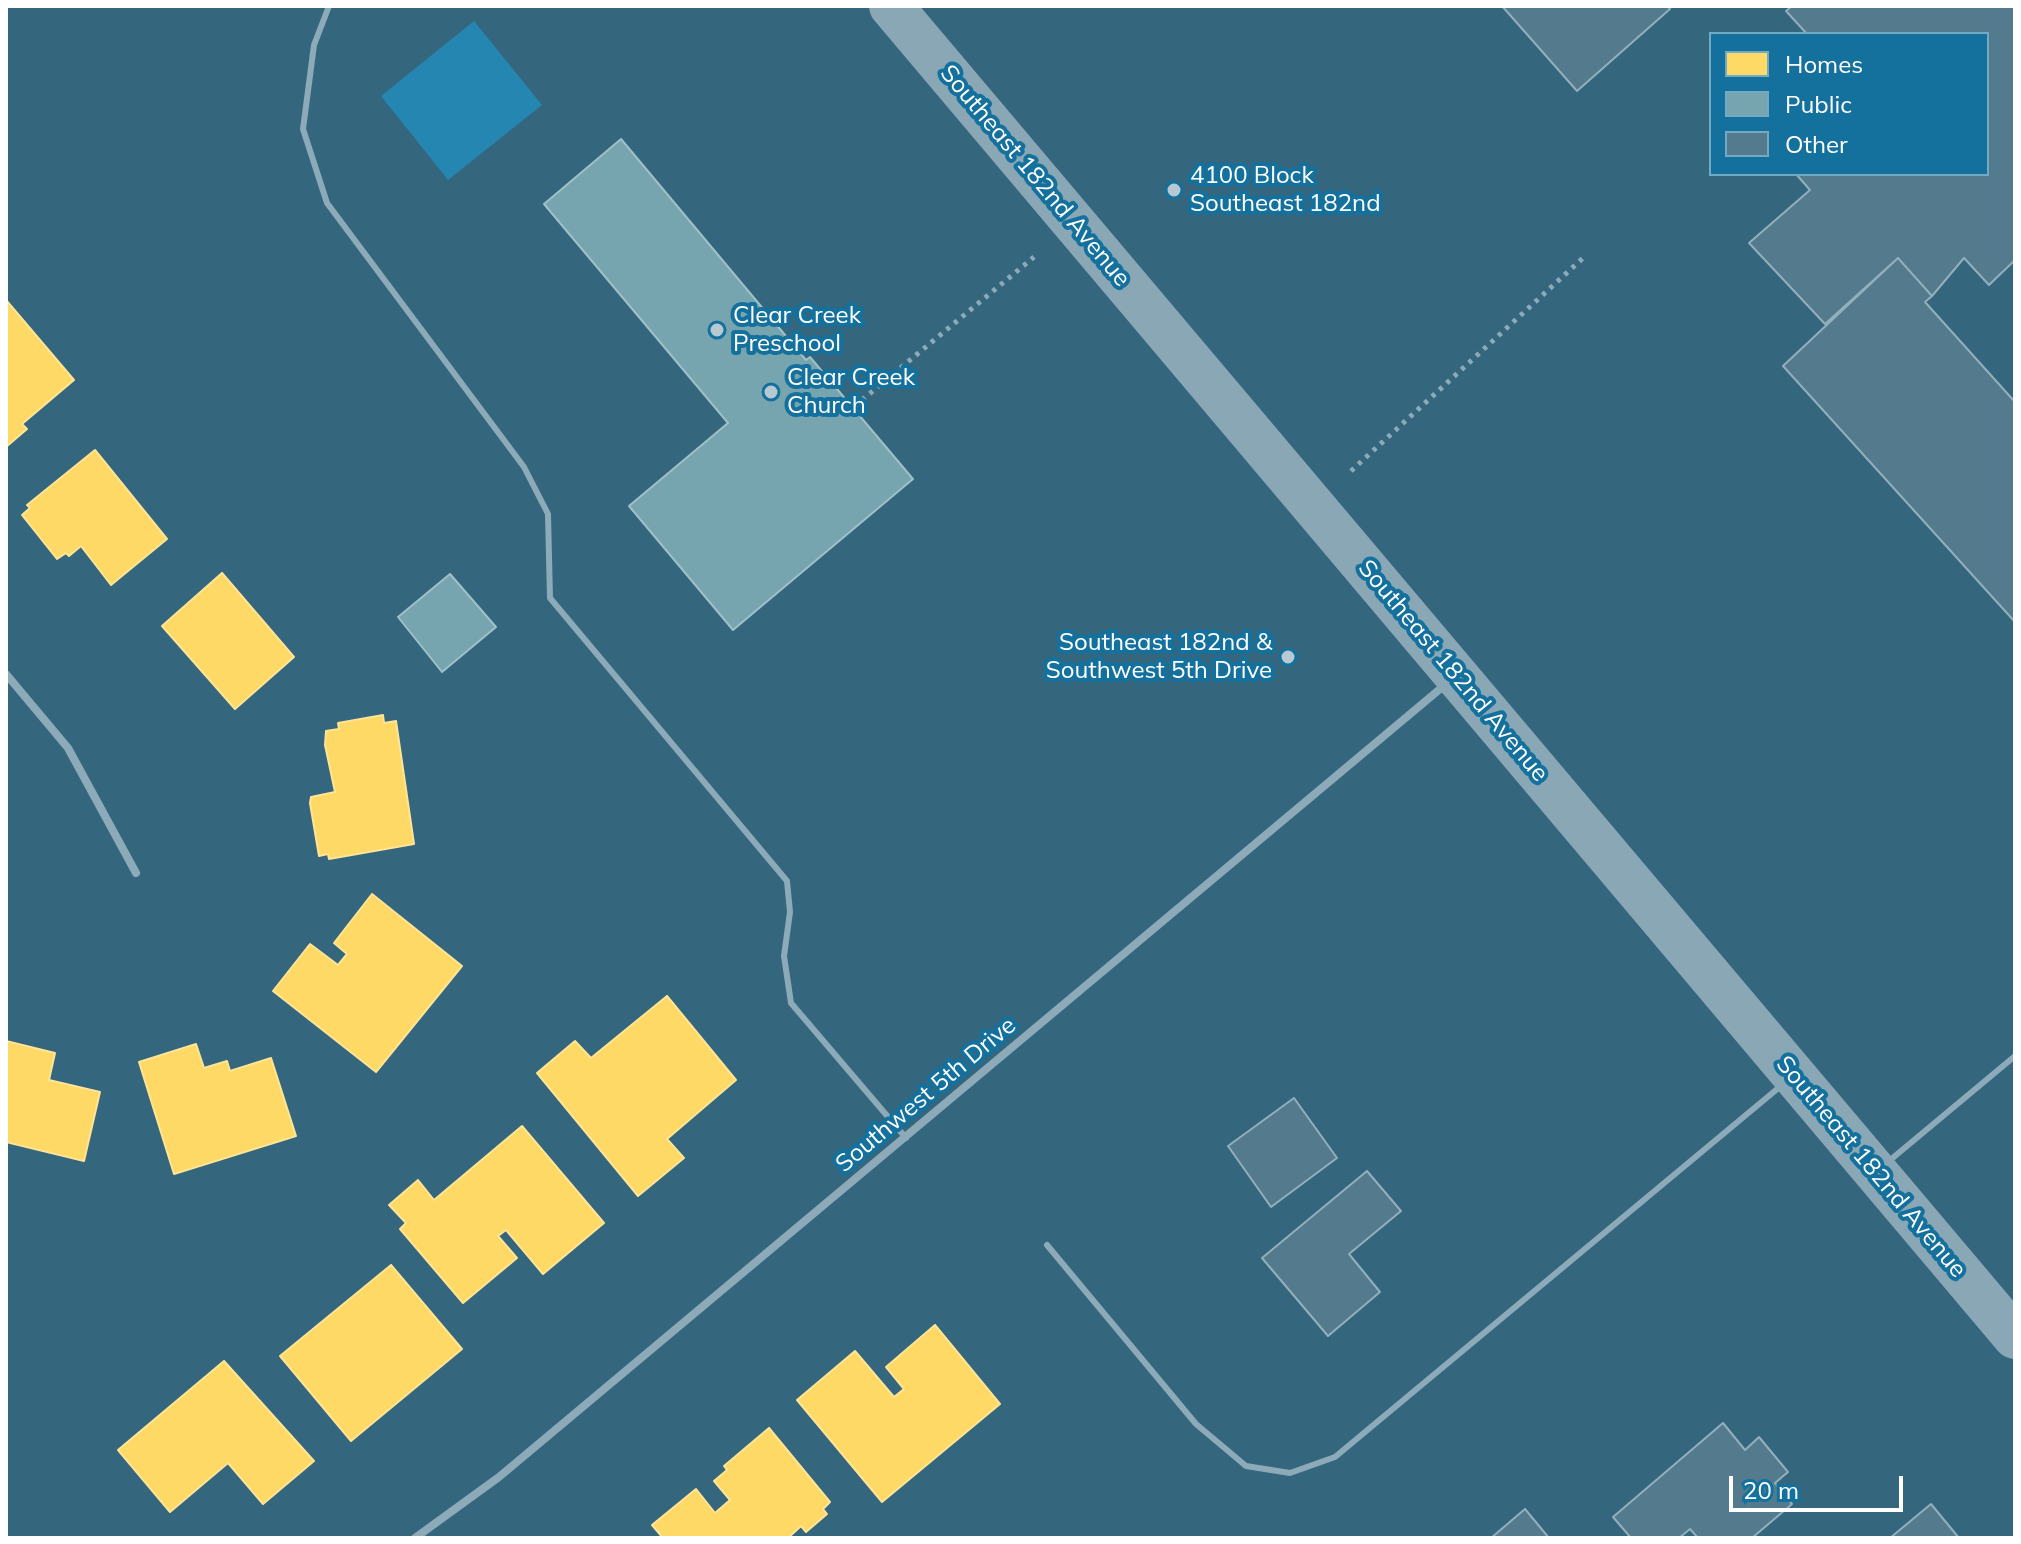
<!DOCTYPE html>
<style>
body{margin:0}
#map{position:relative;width:2021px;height:1544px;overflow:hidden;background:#34667e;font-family:Mulish,sans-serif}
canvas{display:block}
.frame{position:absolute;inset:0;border:8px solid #fff;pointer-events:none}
.legend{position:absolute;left:1709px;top:32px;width:280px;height:144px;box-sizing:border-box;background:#14719d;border:2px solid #72aac4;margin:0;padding:10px 14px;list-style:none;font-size:24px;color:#fff}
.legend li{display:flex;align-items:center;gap:16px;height:40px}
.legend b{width:40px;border:2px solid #72aac4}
.scale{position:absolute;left:1729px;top:1476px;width:174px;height:36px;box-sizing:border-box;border:4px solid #fff;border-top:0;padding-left:10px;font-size:24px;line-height:28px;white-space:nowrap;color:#fff;-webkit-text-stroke:6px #14719d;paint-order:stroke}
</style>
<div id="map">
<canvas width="2021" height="1544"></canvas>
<div class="frame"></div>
<ul class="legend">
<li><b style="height:22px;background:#ffd966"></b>Homes</li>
<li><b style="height:22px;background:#76a5af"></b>Public</li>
<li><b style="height:22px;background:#537b8d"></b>Other</li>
</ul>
<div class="scale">20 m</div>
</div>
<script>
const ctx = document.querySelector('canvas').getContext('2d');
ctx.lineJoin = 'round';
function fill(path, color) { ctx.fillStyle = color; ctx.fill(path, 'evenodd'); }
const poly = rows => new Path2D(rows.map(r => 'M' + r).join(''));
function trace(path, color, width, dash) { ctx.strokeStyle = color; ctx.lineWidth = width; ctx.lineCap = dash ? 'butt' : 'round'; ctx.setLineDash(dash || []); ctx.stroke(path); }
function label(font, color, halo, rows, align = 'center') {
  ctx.font = font + ' Mulish,sans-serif'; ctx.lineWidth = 8; ctx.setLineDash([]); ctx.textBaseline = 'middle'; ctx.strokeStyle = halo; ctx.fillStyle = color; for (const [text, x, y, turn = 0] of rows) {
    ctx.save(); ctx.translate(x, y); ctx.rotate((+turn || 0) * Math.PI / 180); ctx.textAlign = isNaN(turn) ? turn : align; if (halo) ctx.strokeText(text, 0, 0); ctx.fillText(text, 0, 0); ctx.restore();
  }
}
fill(poly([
 [474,21,542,105,448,180,381,96]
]), '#2586b2');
const homes = poly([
 [6,300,74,380,22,424,27,429,6,447,6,300],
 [95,450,167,539,111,585,81,546,69,556,66,553,57,559,22,515,30,508,27,505,95,450],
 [222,573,294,657,235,709,162,626,222,573],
 [383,715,384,723,396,721,414,844,329,859,328,854,319,856,310,803,311,797,335,792,325,745,326,731,339,729,338,723,383,715],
 [372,894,462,966,376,1072,273,991,310,944,338,965,347,954,334,943,372,894],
 [667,996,736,1080,667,1139,684,1158,638,1196,537,1073,575,1041,591,1058,667,996],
 [6,1041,55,1053,49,1080,100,1092,84,1161,6,1142,6,1041],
 [196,1044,204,1068,227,1061,230,1071,271,1058,296,1136,174,1174,139,1062,196,1044],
 [522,1126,604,1223,543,1274,506,1230,498,1236,517,1258,463,1303,400,1229,406,1223,389,1205,418,1180,434,1200,522,1126],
 [391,1265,462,1349,351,1441,280,1356,391,1265],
 [935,1325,1000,1404,882,1502,797,1400,855,1351,894,1397,904,1389,886,1367,935,1325],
 [224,1361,314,1461,263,1504,228,1463,170,1512,118,1450,224,1361],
 [769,1428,830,1502,823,1509,827,1514,806,1532,801,1526,788,1538,663,1538,652,1525,696,1489,715,1513,730,1500,714,1481,727,1470,724,1466,769,1428]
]);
fill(homes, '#ffd966');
trace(homes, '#ffe494', 2);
const public = poly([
 [621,139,806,360,810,357,913,479,733,630,629,506,728,423,544,204,621,139],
 [450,574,496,627,442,672,398,617,450,574]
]);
fill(public, '#76a5af');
trace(public, '#9fc0c7', 2);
const building = poly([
 [1502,6,1667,6,1670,9,1577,91,1502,6],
 [1792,6,2015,6,2015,260,1989,285,1964,258,1932,296,1898,258,1825,324,1749,243,1810,190,1796,174,1987,174,1987,34,1807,34,1786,11,1792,6],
 [1898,258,1932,296,1925,302,2015,402,2015,622,1783,366,1898,258],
 [1294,1098,1337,1158,1271,1207,1228,1146,1294,1098],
 [1367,1171,1401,1211,1349,1254,1380,1292,1328,1336,1262,1258,1367,1171],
 [1723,1423,1745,1450,1759,1437,1788,1472,1775,1483,1792,1504,1752,1538,1698,1538,1690,1529,1679,1538,1631,1538,1613,1517,1723,1423],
 [1931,1504,1959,1538,1890,1538,1931,1504],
 [1525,1509,1549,1538,1491,1538,1525,1509]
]);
fill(building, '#537b8d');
trace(building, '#93afbc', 2);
trace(poly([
 [862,400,1034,257],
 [1351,471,1583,258]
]), '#8caab8', 5, [4, 6]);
trace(poly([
 [329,6,314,45,303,129,327,203,524,467,548,514,550,598,787,881,790,912,784,956,791,1003,906,1138],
 [1889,1161,2015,1056],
 [1047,1245,1196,1424,1246,1466,1290,1473,1335,1457,1782,1085]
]), '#8caab8', 6);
trace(poly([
 [6,674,68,748,136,873],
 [415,1538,499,1477,1446,684]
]), '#8caab8', 8);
trace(poly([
 [891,6,2015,1337]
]), '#89a7b5', 44);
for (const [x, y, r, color] of [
 [1174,190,8,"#b8c9d2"],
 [717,330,8,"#b8c9d2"],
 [771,392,8,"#b8c9d2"],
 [1288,657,8,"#b8c9d2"]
]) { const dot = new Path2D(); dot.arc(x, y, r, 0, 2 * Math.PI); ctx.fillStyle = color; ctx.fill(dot); trace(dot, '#14719d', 3); }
label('24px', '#fff', '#14719d', [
 ["Southeast 182nd Avenue",1035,176,50],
 ["Southeast 182nd Avenue",1453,671,50],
 ["Southwest 5th Drive",926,1095,-40],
 ["Southeast 182nd Avenue",1871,1167,50]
]);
label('24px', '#fff', '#14719d', [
 ["4100 Block",1190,176],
 ["Southeast 182nd",1190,204],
 ["Clear Creek",733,316],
 ["Preschool",733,344],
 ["Clear Creek",787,378],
 ["Church",787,406],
 ["Southeast 182nd &",1272,643,"right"],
 ["Southwest 5th Drive",1272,671,"right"]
], 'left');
</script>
